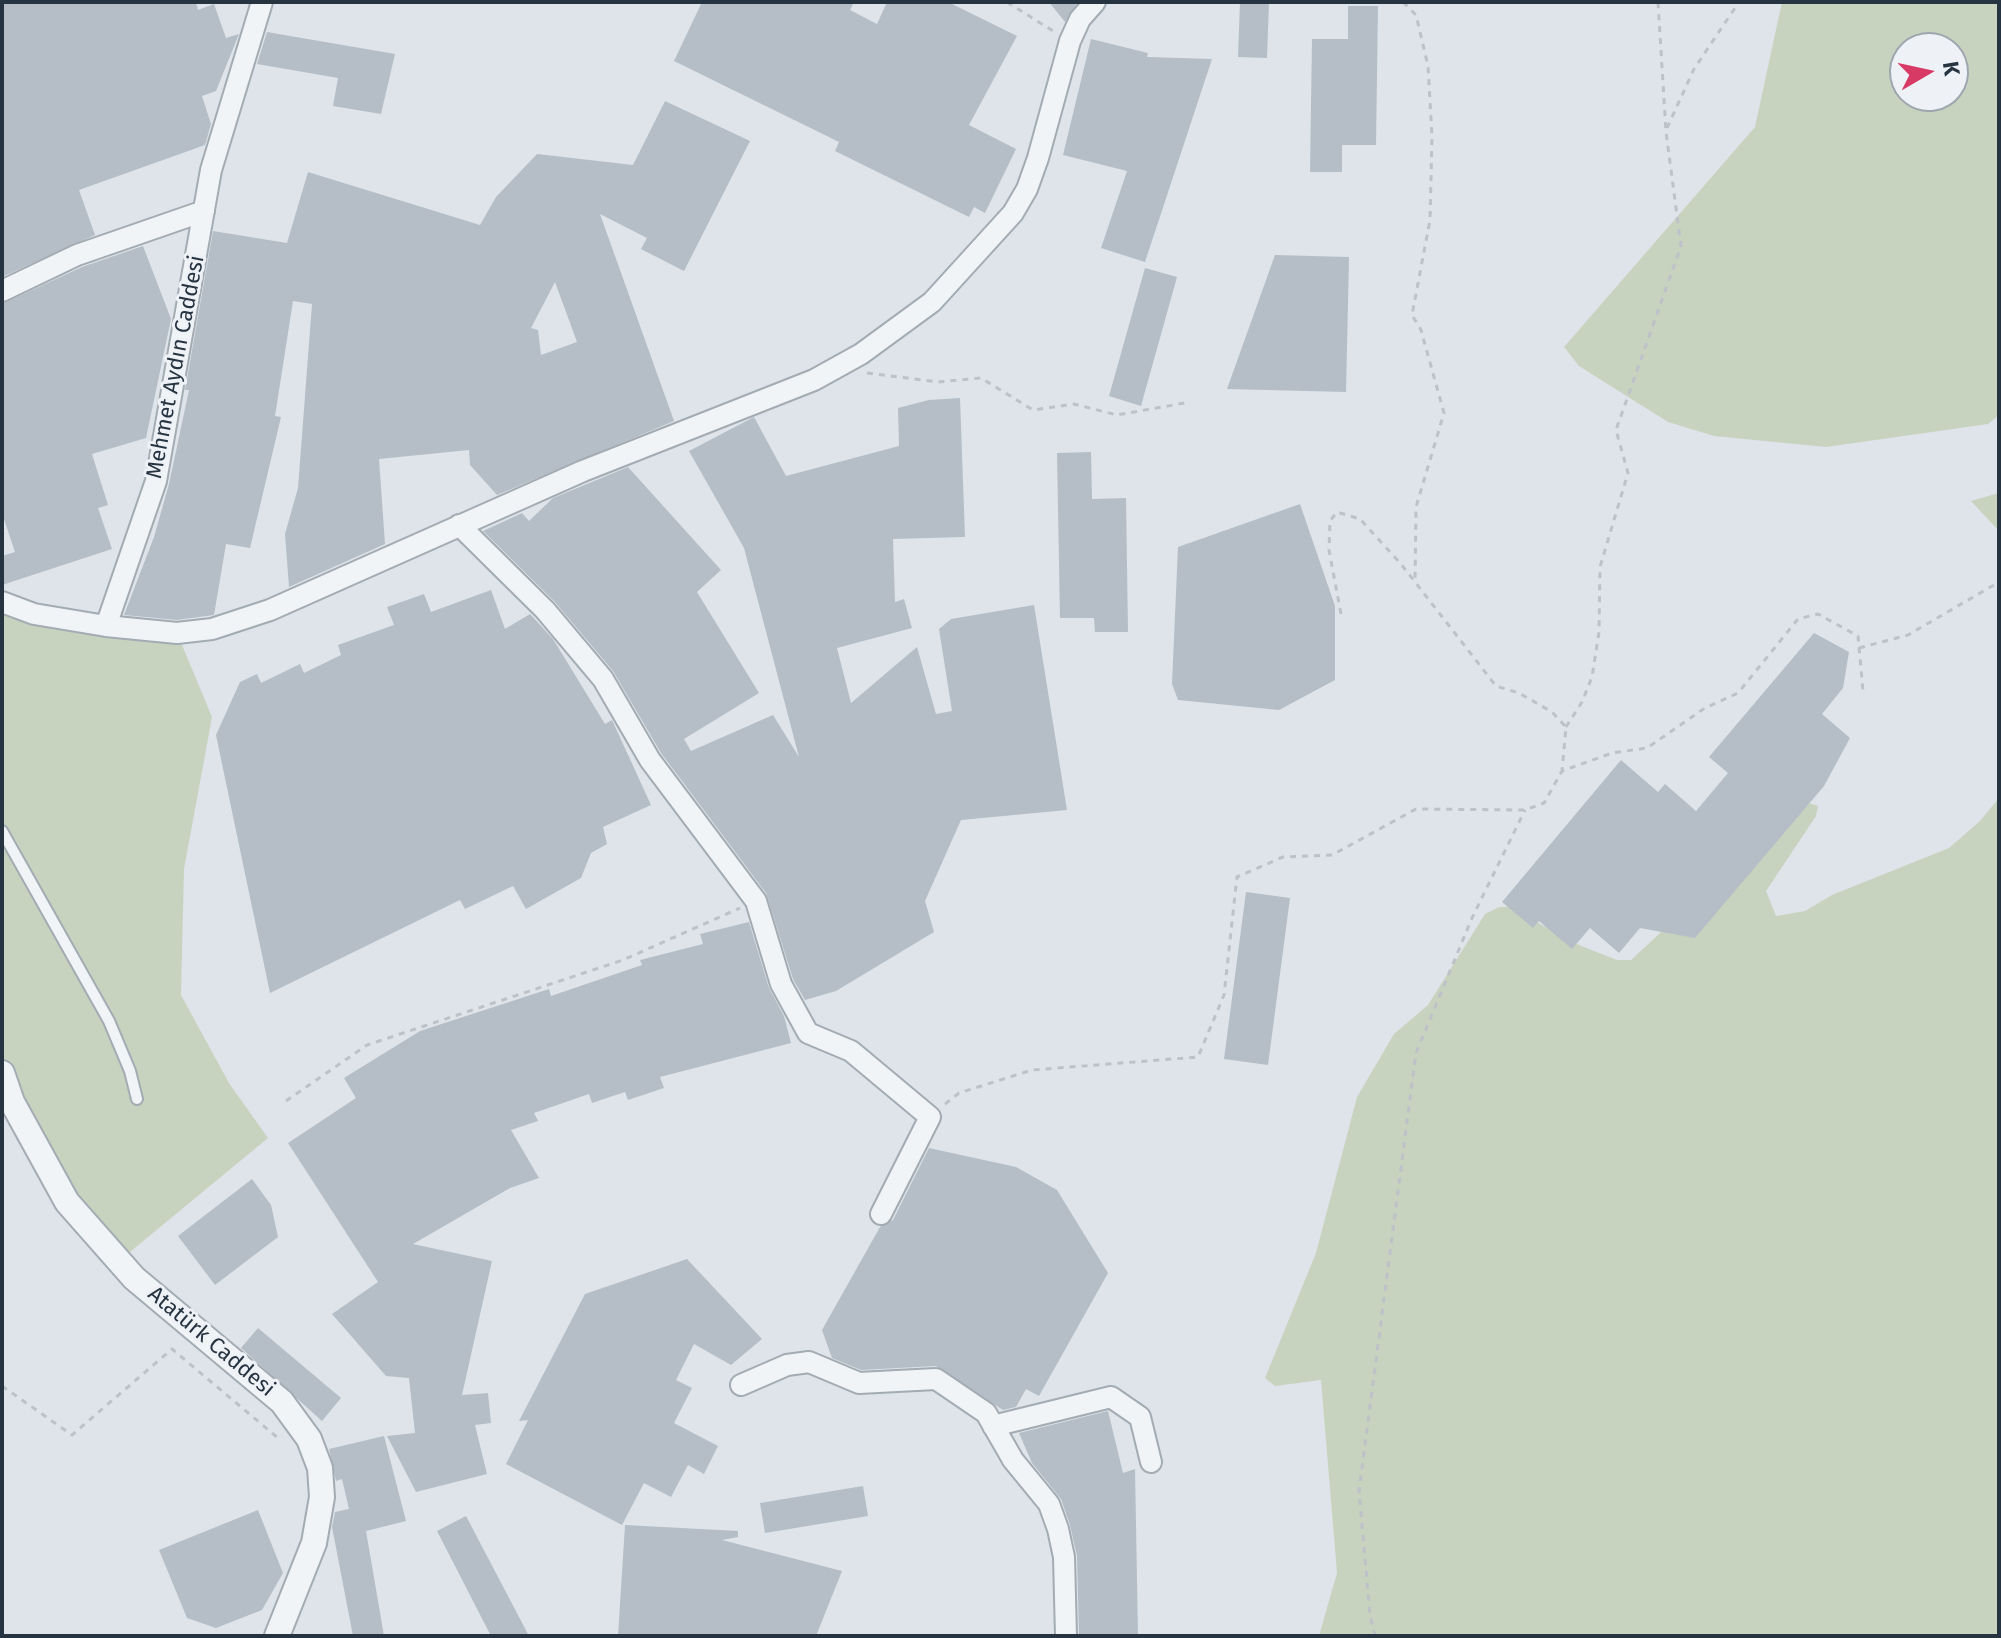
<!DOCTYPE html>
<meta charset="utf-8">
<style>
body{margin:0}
#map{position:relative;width:2001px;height:1638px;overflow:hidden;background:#dee4e9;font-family:"Fira Sans",sans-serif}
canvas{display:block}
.frame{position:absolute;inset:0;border:4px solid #263341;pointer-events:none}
.north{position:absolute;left:1889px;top:32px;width:80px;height:80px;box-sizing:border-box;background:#eef2f6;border:2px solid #9ea6ae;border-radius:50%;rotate:81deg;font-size:22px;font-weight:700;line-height:32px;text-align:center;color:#263341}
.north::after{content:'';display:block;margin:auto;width:28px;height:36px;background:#d73a65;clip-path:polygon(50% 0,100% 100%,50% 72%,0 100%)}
</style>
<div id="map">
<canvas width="2001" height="1638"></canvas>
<div class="frame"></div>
<div class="north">K</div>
</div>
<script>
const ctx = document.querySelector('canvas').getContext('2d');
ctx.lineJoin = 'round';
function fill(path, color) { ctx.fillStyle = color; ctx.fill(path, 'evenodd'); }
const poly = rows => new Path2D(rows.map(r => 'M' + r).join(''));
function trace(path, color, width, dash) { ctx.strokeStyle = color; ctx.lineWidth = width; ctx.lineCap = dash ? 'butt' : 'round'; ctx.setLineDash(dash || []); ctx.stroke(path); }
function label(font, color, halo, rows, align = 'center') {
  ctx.font = font + ' "Fira Sans",sans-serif'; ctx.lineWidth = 6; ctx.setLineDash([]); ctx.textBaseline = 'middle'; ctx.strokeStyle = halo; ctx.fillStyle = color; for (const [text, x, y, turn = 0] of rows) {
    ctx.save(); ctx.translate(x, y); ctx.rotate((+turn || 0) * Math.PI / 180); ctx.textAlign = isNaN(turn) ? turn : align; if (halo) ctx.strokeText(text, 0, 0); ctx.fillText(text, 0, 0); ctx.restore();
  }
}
fill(poly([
 [1782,2,1999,2,1999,415,1988,424,1826,447,1714,436,1668,422,1579,366,1564,347,1755,127],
 [1905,48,1953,48,1953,96,1905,96],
 [1999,493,1999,531,1971,501],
 [2,602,177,633,212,717,184,869,181,995,229,1083,268,1138,119,1261,67,1202,2,1073],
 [1999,798,1999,1636,1319,1636,1337,1573,1321,1380,1275,1386,1265,1378,1316,1253,1357,1097,1394,1034,1428,1005,1485,914,1499,907,1516,907,1540,924,1579,945,1617,960,1631,960,1802,801,1818,806,1816,816,1766,891,1776,916,1805,911,1832,895,1949,848,1980,821]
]), '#c7d3bf');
fill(poly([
 [2,2,196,2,198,10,214,4,226,38,239,34,216,91,202,96,211,124,205,145,79,190,95,235,2,277],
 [702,2,854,2,850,10,877,24,887,2,948,2,1017,36,969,125,1016,149,985,213,974,207,969,217,835,151,839,142,674,61],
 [1049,2,1078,2,1065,22],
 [1240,2,1269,2,1267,58,1238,57],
 [1348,6,1378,6,1376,145,1342,145,1342,172,1310,172,1312,39,1348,39],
 [267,32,395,54,381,114,333,106,338,78,257,64],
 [1091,39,1148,53,1147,57,1212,59,1145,262,1101,248,1127,171,1063,155],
 [665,101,750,141,684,271,641,249,647,238,600,214,674,421,497,495,470,465,469,450,379,459,385,544,289,587,285,534,298,488,312,304,293,301,275,416,281,417,250,548,226,544,214,615,177,620,124,615,154,537,169,484,189,390,185,390,213,231,287,243,308,172,480,225,496,197,537,154,633,165],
 [555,282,577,342,541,355,538,330,531,328],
 [143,246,171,319,146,438,92,454,108,505,98,508,112,549,2,585,2,556,15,552,2,513,2,304,82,267],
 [1275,255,1349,257,1346,392,1227,389],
 [1145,268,1177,277,1141,406,1109,396],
 [960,398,965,537,893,539,895,602,904,599,912,628,837,648,851,703,917,647,936,714,952,711,939,629,951,619,1034,605,1067,810,961,820,925,901,934,932,836,991,805,1000,793,979,766,893,661,753,613,671,554,601,483,531,522,513,529,521,553,498,628,467,721,570,697,592,759,693,684,739,691,751,773,715,799,757,744,548,689,451,754,417,786,476,899,446,898,408,929,400],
 [1091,452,1092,499,1126,498,1128,632,1095,632,1094,618,1060,618,1057,453],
 [1300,504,1335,606,1335,680,1279,710,1178,700,1172,684,1178,547],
 [491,590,505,629,530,614,553,639,605,724,612,720,651,805,603,827,607,844,591,853,581,878,526,909,513,886,465,909,460,900,270,993,216,735,240,682,257,674,261,683,300,664,304,673,341,655,338,645,394,625,387,607,424,594,431,612],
 [1814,633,1849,652,1843,688,1822,714,1850,738,1824,786,1695,938,1640,928,1619,953,1590,928,1572,949,1539,921,1533,928,1502,902,1621,760,1658,792,1665,784,1696,811,1728,773,1709,757],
 [1246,892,1290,898,1268,1065,1224,1059],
 [749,922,769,988,784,1016,791,1043,660,1077,664,1088,628,1100,625,1092,592,1103,589,1094,534,1113,538,1121,511,1130,539,1178,510,1188,413,1244,492,1261,462,1395,488,1393,491,1423,475,1425,487,1474,416,1492,387,1436,415,1433,409,1378,386,1376,332,1314,378,1282,288,1143,356,1098,344,1078,420,1031,549,989,551,996,642,965,640,960,703,944,700,934],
 [929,1148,1016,1167,1057,1190,1108,1273,1039,1396,1026,1389,1016,1407,1003,1410,936,1366,861,1370,832,1358,822,1330,880,1227,893,1220],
 [252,1179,271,1205,278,1237,215,1285,178,1236],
 [687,1259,762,1339,731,1365,694,1344,676,1380,692,1388,674,1423,718,1446,704,1474,688,1465,671,1497,644,1483,622,1525,506,1464,528,1420,519,1421,585,1294],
 [258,1328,341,1398,322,1421,241,1348],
 [1108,1411,1123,1473,1135,1469,1138,1636,1079,1636,1077,1556,1070,1525,1061,1499,1032,1463,1019,1433],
 [384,1436,406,1521,366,1531,384,1636,353,1636,332,1527,335,1512,349,1509,342,1479,336,1481,329,1449],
 [863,1486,868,1516,765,1533,760,1503],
 [258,1510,283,1573,262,1610,216,1628,187,1618,159,1550],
 [466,1516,529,1636,491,1636,437,1531],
 [625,1525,738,1531,738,1537,722,1540,842,1571,816,1636,618,1636]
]), '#b5bec6');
const service = poly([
 [2,831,109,1021,130,1071,137,1099]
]);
const minor = poly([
 [2,291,77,255,204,211],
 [459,525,545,610,603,679,650,760,756,901,781,984,808,1033,851,1051,930,1117,881,1214],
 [2,602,34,614,106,626,156,481,211,170,262,2],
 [106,626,177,633,212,629,270,610,583,471,814,380,861,354,932,302,1013,213,1027,189,1038,158,1070,41,1080,19,1095,2],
 [741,1385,787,1365,809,1362,859,1383,936,1379,986,1413,1013,1460,1049,1504,1058,1529,1064,1557,1066,1636],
 [993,1426,1111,1397,1140,1417,1151,1462]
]);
const tertiary = poly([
 [2,1073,12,1102,67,1202,134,1278,282,1402,309,1439,320,1468,322,1497,314,1543,277,1636]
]);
trace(service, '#a3abb3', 14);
trace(minor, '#a3abb3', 24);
trace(tertiary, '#a3abb3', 28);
trace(poly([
 [1007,2,1053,31],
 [1403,2,1416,15,1428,66,1432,136,1430,220,1412,315,1421,330,1444,413,1416,507,1415,583],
 [1667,128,1694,69,1739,2],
 [867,373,938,382,981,378,1033,410,1074,404,1117,415,1190,402],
 [1341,614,1329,550,1330,521,1337,512,1360,519,1401,564,1496,686,1519,693,1552,712,1566,727,1562,771],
 [1859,648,1908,635,1999,582],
 [1566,727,1582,702,1592,677,1599,632,1600,567,1628,473,1616,430,1681,246,1666,132,1658,2],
 [286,1101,367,1045,623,960,740,908],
 [945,1104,959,1093,1032,1070,1198,1057,1224,995,1237,877,1283,857,1332,855,1416,809,1525,810,1544,803,1562,771,1612,753,1647,748,1705,708,1738,693,1798,619,1818,614,1858,636,1863,691],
 [2,1386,72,1435,172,1349,278,1438,282,1436],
 [1375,1636,1370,1615,1359,1491,1416,1053,1472,918,1525,810]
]), '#bcc2c8', 3, [6, 6]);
trace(service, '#f1f4f7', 10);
trace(minor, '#f1f4f7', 20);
trace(tertiary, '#f1f4f7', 24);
label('22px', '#263341', '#eef2f6', [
 ["Mehmet Aydın Caddesi",176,367,-79],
 ["Atatürk Caddesi",211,1342,40]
]);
</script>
